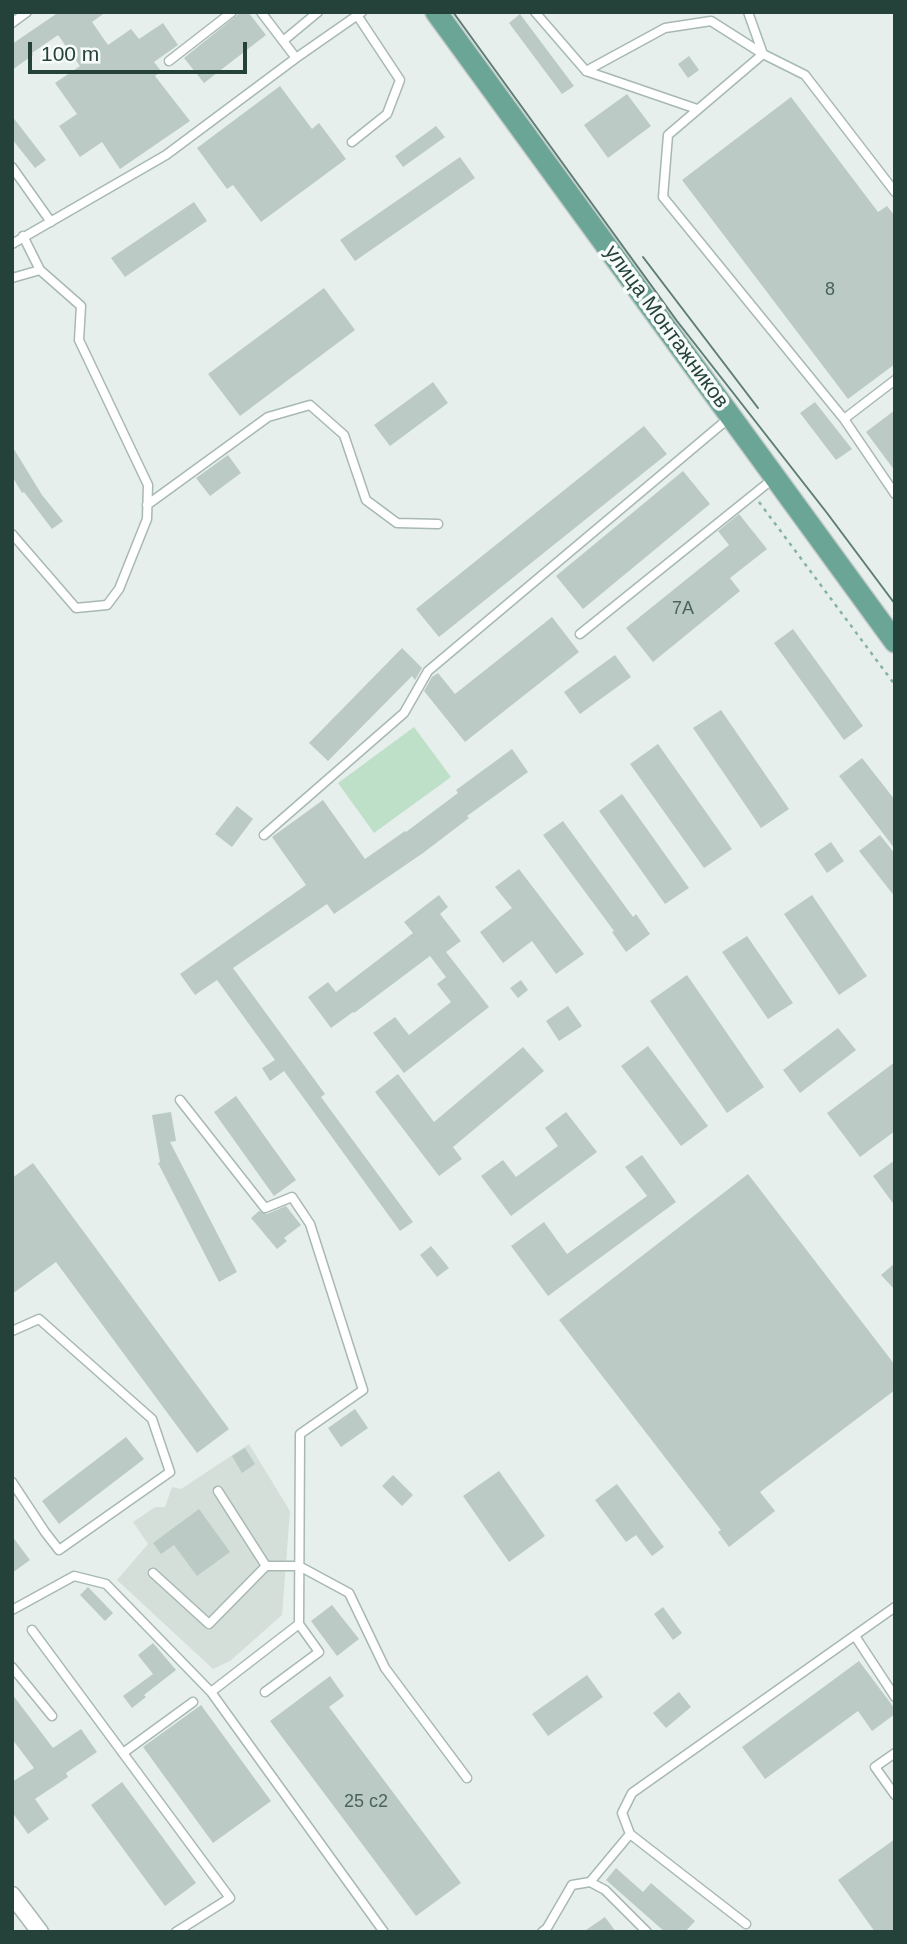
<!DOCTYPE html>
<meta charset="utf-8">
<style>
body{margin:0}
#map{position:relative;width:907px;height:1944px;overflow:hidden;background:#e6efeb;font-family:Arial,sans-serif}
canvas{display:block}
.frame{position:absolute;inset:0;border:14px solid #24423a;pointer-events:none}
.scale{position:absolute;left:28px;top:42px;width:219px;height:32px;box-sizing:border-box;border:4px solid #24423a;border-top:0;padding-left:9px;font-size:21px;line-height:24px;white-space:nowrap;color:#24423a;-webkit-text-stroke:5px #f7fbf9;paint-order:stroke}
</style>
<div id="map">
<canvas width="907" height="1944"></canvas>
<div class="frame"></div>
<div class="scale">100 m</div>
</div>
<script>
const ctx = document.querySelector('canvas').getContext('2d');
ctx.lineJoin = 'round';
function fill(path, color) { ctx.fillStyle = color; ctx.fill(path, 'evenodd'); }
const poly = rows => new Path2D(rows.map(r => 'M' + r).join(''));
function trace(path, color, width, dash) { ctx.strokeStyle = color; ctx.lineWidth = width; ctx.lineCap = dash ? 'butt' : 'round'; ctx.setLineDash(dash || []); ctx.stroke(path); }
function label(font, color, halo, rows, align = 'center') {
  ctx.font = font + ' Arial,sans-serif'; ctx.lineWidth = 7; ctx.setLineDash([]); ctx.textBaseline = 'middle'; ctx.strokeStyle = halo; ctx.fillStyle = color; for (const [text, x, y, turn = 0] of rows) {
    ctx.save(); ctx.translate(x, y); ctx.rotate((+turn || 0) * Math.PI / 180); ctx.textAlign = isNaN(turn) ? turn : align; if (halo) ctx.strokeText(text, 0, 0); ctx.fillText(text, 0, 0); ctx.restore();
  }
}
fill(poly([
 [249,1444,290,1511,282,1615,230,1661,213,1669,117,1580,148,1544,133,1522,155,1507,165,1507,172,1487,181,1489]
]), '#d4dfda');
fill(poly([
 [414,727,451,777,374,833,338,783]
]), '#bfe0c8');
fill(poly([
 [59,12,106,12,92,22,108,45,131,29,139,39,163,23,178,45,154,62,161,71,155,76,190,121,120,169,102,142,80,157,59,126,77,114,55,83,80,66,58,35,32,53,33,55,12,70,12,44],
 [241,12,248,12,266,35,204,83,184,58],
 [520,14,574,86,562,94,509,23],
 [689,56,699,70,688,78,678,64],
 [280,86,312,129,319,123,346,159,261,222,233,185,227,189,197,148],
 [627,94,651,126,608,158,584,125],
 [791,97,878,212,887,206,895,216,895,364,848,399,682,180],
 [12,116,46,160,35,168,12,139],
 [436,126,445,137,403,167,395,156],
 [460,157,475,178,355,261,340,240],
 [194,202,207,221,125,277,111,258],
 [324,288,355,330,240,416,208,374],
 [433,382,448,403,390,446,374,425],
 [815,402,852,449,836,460,800,413],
 [895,410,895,471,866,432],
 [644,426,667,454,439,637,416,609],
 [12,446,42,495,63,521,52,529,24,492,22,493,12,476],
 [228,455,241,473,210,496,196,478],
 [683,471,710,504,583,609,556,576],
 [739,514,767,549,730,578,740,591,653,662,626,628,729,545,718,531],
 [552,617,579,652,465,742,424,691,432,677,438,673,455,694],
 [793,629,863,726,844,740,774,643],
 [402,648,422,668,415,680,412,676,328,761,309,743],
 [615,655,631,677,580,714,564,692],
 [721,710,789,809,761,828,693,728],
 [658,744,732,849,704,868,630,764],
 [512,749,528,772,467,816,469,818,423,853,334,914,327,904,233,968,325,1094,321,1097,413,1222,400,1231,284,1071,270,1081,262,1068,275,1060,217,980,195,995,180,974,306,885,272,837,323,800,365,859,405,831,406,832,458,793,456,790],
 [862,758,895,800,895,849,839,776],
 [622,794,689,888,665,904,599,811],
 [237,806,253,819,232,847,215,834],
 [563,821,633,917,636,914,650,934,626,952,612,932,614,931,543,835],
 [880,835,895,854,895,897,859,851],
 [831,842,844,861,827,873,814,854],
 [519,869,584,954,556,974,532,941,503,963,480,932,512,908,495,887],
 [439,895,448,907,440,914,461,941,446,952,489,1007,404,1073,373,1033,395,1017,409,1035,451,1002,437,984,446,977,430,956,354,1013,353,1012,331,1028,308,997,328,982,336,992,413,933,404,922],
 [812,895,867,976,839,995,784,914],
 [747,936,793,1003,768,1019,722,952],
 [687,975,764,1087,727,1113,650,1001],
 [521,980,528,990,518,998,510,988],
 [568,1006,582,1026,559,1041,546,1021],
 [838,1028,856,1050,800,1093,783,1070],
 [648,1046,708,1126,681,1146,621,1066],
 [523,1047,544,1071,453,1147,462,1159,439,1176,375,1092,398,1074,434,1122],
 [895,1062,895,1131,860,1157,827,1113],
 [236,1096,296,1180,274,1196,214,1112],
 [171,1112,176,1141,170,1142,237,1272,219,1282,158,1163,160,1162,152,1115],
 [566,1112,597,1152,511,1216,481,1176,503,1160,516,1177,558,1146,545,1128],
 [642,1155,676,1202,548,1296,511,1246,544,1222,567,1254,647,1196,625,1167],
 [895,1160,895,1206,873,1176],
 [33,1163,229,1429,197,1453,56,1262,12,1294,12,1178],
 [748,1174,895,1365,895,1390,760,1492,775,1511,729,1547,718,1532,721,1530,559,1320],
 [286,1206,301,1225,284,1238,287,1241,277,1249,251,1218,259,1211,267,1214],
 [431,1246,449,1268,437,1277,420,1255],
 [895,1263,895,1290,881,1275],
 [355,1409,368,1428,341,1447,328,1428],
 [126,1437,144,1459,59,1524,42,1501],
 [245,1448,255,1464,242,1473,232,1456],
 [499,1471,545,1536,509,1562,463,1496],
 [393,1475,413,1495,402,1506,382,1486],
 [617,1484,664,1547,652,1556,636,1535,626,1542,595,1500],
 [199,1509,230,1552,197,1576,174,1545,161,1554,153,1543],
 [12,1536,30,1560,12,1573],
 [88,1587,113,1613,105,1621,80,1595],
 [332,1605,359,1639,337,1656,311,1621],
 [663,1607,682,1633,673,1640,654,1614],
 [153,1643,176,1670,144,1695,146,1697,132,1708,123,1696,153,1674,138,1655],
 [859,1661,895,1709,895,1714,872,1731,858,1711,765,1779,742,1747],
 [587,1675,603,1697,548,1736,532,1714],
 [330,1676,344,1696,329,1707,461,1883,416,1916,270,1721],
 [679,1692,691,1707,666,1728,653,1713],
 [12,1694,53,1748,81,1729,97,1752,66,1773,68,1777,35,1799,49,1819,28,1834,12,1812,12,1782,34,1768,12,1739],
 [201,1705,271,1801,213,1843,143,1747],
 [122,1782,196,1883,165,1906,91,1805],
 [895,1839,895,1932,875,1932,838,1880],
 [616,1868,643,1892,651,1883,695,1921,685,1932,665,1932,606,1880],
 [605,1917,616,1932,583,1932]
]), '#bbcac4');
const service = poly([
 [261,12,296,58],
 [535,12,586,71,697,109],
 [12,23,27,12],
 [283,41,318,12],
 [169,61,232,12],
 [586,71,665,28,711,21,763,54,748,12],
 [352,142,387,114,400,80,357,15],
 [12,167,51,222],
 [895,192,805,75,763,54,668,135,663,197,844,419,895,380],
 [12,244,166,155,296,58,362,12],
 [12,278,40,270],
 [844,419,895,494],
 [147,505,268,417,310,405,344,435,366,500,397,523,438,524],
 [12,534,76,608,107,605,119,589,147,519,148,485,79,340,81,306,40,270,23,236],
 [580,634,774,478],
 [264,835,404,713,428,671,729,418],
 [180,1100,265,1208,292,1197,310,1224,363,1390,300,1434,299,1624,211,1692],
 [12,1331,39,1319,152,1419,170,1472,59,1550,45,1532,12,1482],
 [266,1566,299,1566,349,1593,385,1668,467,1778],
 [153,1573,209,1624,266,1566,218,1491],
 [12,1610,74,1576,106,1584,211,1692,384,1932],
 [32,1630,230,1898,176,1932],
 [855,1636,895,1697],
 [12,1667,52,1716],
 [265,1692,319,1652,299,1624],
 [123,1753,193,1702],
 [895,1753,875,1767,895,1795],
 [590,1882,630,1834],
 [746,1924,630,1834,622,1813,632,1793,895,1607],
 [542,1932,547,1928,572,1885,590,1882,605,1890,647,1932]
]);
const minor = poly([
 [12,1895,40,1932]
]);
const primary = poly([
 [436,12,895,642]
]);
trace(service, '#a8b8b2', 11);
trace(minor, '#a8b8b2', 19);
trace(primary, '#c2cac8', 24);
trace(poly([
 [759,502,895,685]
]), '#86b3a5', 2.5, [3.5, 5]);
trace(service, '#fff', 8);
trace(minor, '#fff', 16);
trace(primary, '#6aa596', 21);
trace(poly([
 [453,12,677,321,827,513,895,604],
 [643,257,758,408]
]), '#5f7d75', 2);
label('18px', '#4a645c', null, [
 ["8",830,290],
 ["7А",683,609],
 ["25 с2",366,1802]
]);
label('21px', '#24423a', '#f7fbf9', [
 ["улица Монтажников",666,327,54]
]);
</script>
